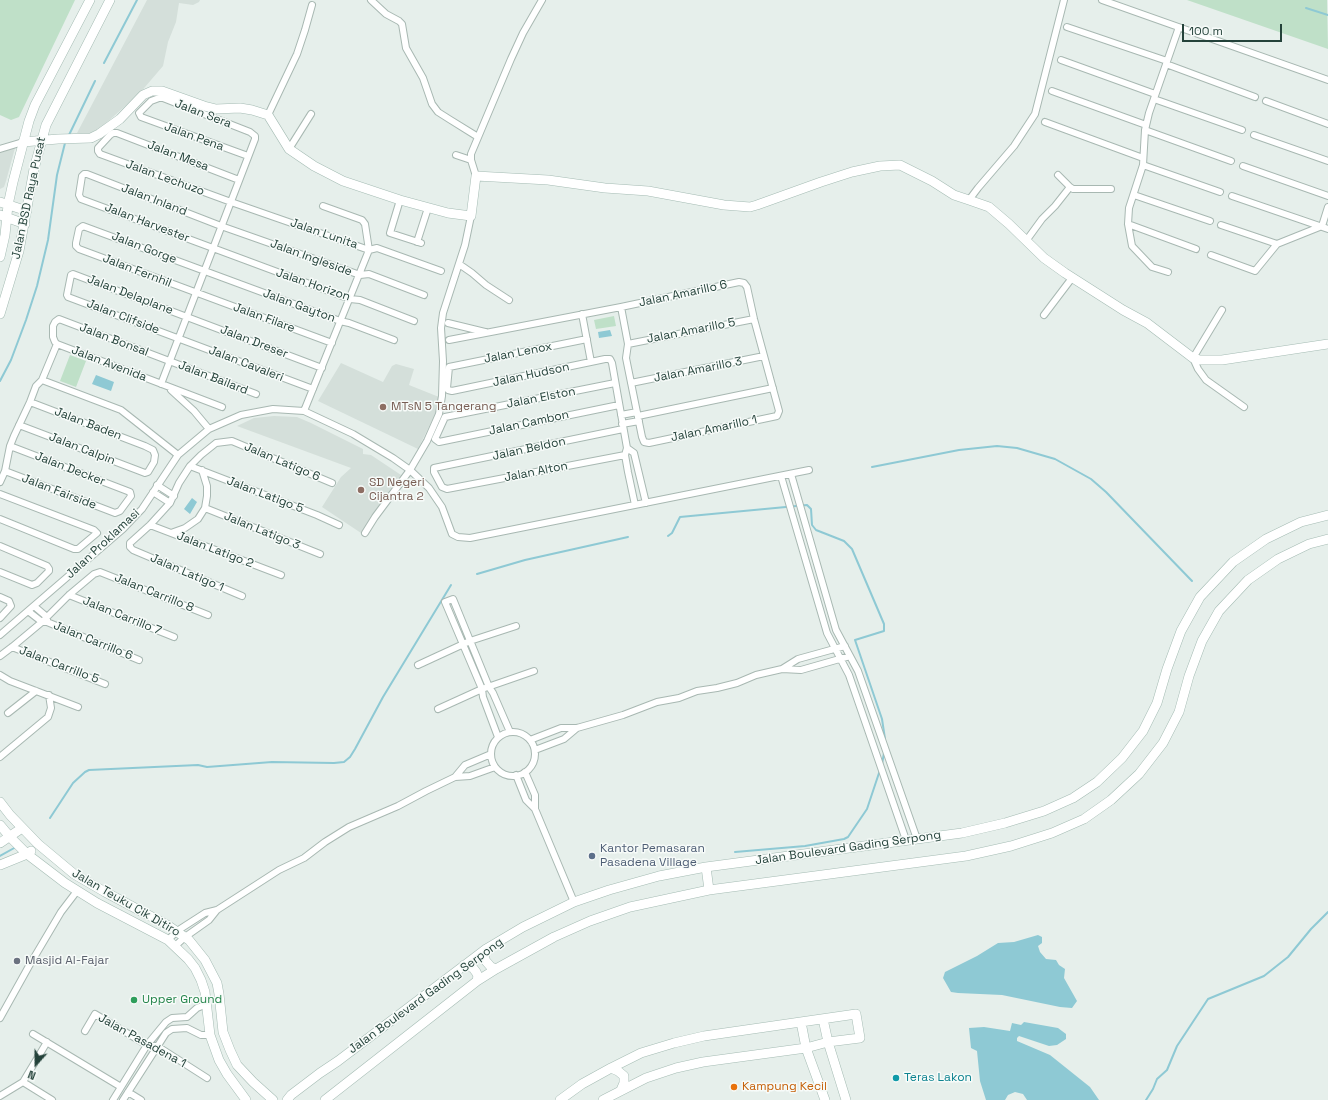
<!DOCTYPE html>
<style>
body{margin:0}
#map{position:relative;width:1328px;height:1100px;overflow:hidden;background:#e6efeb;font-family:"Space Grotesk",sans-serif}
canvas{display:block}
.north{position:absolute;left:16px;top:1044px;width:40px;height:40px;-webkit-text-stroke:3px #f7fbf9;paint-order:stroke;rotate:201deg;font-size:11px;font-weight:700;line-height:16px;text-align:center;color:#24423a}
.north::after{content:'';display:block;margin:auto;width:14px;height:18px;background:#24423a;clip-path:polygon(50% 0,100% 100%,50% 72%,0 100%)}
.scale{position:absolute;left:1182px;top:24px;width:100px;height:18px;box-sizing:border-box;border:2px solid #24423a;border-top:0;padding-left:5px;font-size:12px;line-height:14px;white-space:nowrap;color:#24423a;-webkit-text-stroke:3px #f7fbf9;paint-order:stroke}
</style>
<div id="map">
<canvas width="1328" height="1100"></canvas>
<div class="north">N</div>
<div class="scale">100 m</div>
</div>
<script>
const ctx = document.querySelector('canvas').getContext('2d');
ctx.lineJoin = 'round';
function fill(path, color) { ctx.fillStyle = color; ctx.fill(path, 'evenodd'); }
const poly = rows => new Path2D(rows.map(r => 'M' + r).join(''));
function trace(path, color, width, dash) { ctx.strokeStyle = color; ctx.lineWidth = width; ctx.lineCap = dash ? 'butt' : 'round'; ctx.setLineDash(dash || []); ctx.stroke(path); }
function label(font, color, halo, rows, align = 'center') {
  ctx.font = font + ' "Space Grotesk",sans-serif'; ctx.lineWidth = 3; ctx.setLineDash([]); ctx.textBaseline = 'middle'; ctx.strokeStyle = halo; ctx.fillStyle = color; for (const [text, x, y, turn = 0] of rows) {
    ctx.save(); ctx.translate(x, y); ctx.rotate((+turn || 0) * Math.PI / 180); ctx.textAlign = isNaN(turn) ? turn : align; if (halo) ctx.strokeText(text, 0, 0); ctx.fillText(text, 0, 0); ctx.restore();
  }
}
fill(poly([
 [147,0,200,0,199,2,193,5,179,3,176,22,168,42,163,66,139,94,97,131,86,135,77,133],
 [15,148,6,181,4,187,0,189,0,152],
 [341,363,383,382,392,366,396,364,414,369,409,385,439,397,436,412,418,449,318,401],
 [274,416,297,417,311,423,363,449,363,454,371,455,401,475,381,503,361,533,322,507,341,477,351,468,237,426,254,418]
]), '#d4dfda');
fill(poly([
 [0,0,75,0,19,117,11,120,0,115],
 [1187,0,1327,0,1328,49],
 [614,316,616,326,596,329,594,320],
 [70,355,86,361,76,387,60,381]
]), '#bfe0c8');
fill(poly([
 [610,330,612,336,599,338,598,332],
 [96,375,114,382,111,391,92,384],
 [192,498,197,502,190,514,184,509],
 [1038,935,1042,937,1042,943,1038,946,1040,952,1046,959,1056,960,1059,965,1065,969,1064,978,1077,1001,1072,1008,1060,1007,1002,995,958,993,951,992,943,978,945,972,977,956,998,943,1014,942],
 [1024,1022,1058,1028,1066,1034,1066,1039,1057,1045,1049,1046,1019,1036,1017,1038,1017,1041,1050,1055,1090,1087,1099,1100,1027,1100,1023,1094,1015,1092,1008,1095,1005,1100,986,1100,980,1081,977,1051,971,1048,969,1028,984,1027,1010,1031,1012,1023,1021,1025]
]), '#8ec9d4');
trace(poly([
 [1306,8,1328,15],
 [104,63,137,0],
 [69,135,95,81],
 [0,381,11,360,26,320,37,286,48,240,57,175,65,143],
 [872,467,959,450,997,446,1017,448,1055,459,1091,479,1106,492,1192,581],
 [668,536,672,533,680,517,807,505,811,509,812,525,816,530,844,541,852,549,884,624,884,631,855,640,882,719,885,739],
 [477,574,525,560,628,537],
 [882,764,884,753],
 [50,818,73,783,85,772,89,770,198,765,207,767,272,762,334,763,344,762,350,757,355,749,383,697,451,585],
 [735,852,805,846,844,839,848,837,867,809,880,770],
 [0,856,16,847],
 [1146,1100,1153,1089,1157,1079,1167,1070,1177,1046,1208,999,1264,976,1288,957,1311,929,1328,912]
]), '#8ec9d4', 2);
const street = poly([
 [371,0,386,14,399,21,402,24,406,48,423,78,432,104,438,112,449,119,478,137],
 [1102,0,1328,80],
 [1067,27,1167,61],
 [1061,60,1155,94],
 [1166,64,1255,97],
 [1052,91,1146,125],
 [1154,99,1242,130],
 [1266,101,1328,124],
 [268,115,297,54,305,30,312,5],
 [1045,122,1143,158],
 [1145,130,1231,161],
 [1254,135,1328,161],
 [0,149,23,142],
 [289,149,311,114],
 [456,155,471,160],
 [1143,165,1220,192],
 [1243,166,1328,196],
 [476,176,471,160,471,154,511,59,523,33,542,0],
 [239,180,117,133,113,133,110,135,98,148,98,151,100,154,231,202,369,250,377,248,441,271],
 [1070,187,1073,189,1111,189],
 [1134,195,1210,221],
 [1232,196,1328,229],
 [400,200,390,233,421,243],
 [969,200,978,188,1014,146,1035,114,1064,0],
 [1128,224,1196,249],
 [1221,225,1277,244],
 [1026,241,1042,219,1055,206,1070,187,1058,175],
 [417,242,428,208],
 [1211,255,1255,271,1277,244,1322,226,1328,207],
 [459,264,472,273,486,285,509,300],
 [1168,272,1152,267,1132,246,1128,224,1129,208,1143,165,1145,130,1149,113,1179,27],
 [1222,310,1193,358,1198,369,1206,380,1244,407],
 [582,314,591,362],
 [1044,315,1072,278],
 [414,321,360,300,350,299,81,199,79,195,82,176,84,174,87,174,221,226,360,275,369,274,424,295],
 [448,323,485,332],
 [587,339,449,367,447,388,448,390,452,391,605,359,610,359,612,363,627,448,625,455,628,472,635,505],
 [449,340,621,307,739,282,744,283,747,287,754,319,779,411,777,416,649,443,644,442,642,437,626,358,628,344,621,307],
 [332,343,79,249,76,246,76,243,79,229,83,226,340,321,349,323,394,340],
 [628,344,754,319],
 [42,380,121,410,178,455],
 [615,383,445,417,435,439,439,442,619,405],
 [631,383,764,356],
 [161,384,255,139,255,136,250,132,163,98,159,98,151,101,139,113,141,117,248,156],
 [313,389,68,297,67,295,71,275,73,274,322,368],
 [171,390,194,411,209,429],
 [222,407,57,344,55,342,53,337,53,326,55,322,59,319,256,394],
 [304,411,369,250,365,224,362,220,323,206],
 [621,415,637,412],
 [638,416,773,388],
 [622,424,639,421],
 [19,425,145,473,148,472,154,462,155,455,153,450,145,446,30,402],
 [623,429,434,468,434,472,442,487,447,489,625,455],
 [627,448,634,453,646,503],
 [190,466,317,515,339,525],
 [5,471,115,513,120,511,131,496,130,492,10,446],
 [791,474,836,630,858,671,917,839],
 [781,476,827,633,849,675,906,840],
 [0,482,5,471,10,446,14,436,30,402,36,386,42,380,57,344],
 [157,485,174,496],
 [153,492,170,503],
 [0,494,94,530,97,533,78,549,74,549,0,519],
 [205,508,320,554],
 [150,525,281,575],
 [171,533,185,528,198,519,205,508,207,496,207,486,202,470],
 [365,533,375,517,410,470,427,441,439,414,442,396,443,361,441,328,443,313,465,245,471,216],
 [0,546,47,566,49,569,49,571,37,583,32,585,0,572],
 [69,595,174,637],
 [242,596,133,550,130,547,130,543,150,525,170,503,179,483,190,466,201,455,216,443,232,441,332,483],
 [0,597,9,601,11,606,0,618],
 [34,606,47,617,47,621],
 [28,611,42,622,47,622,139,660],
 [0,635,123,529,142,509,178,455,209,429,241,415,273,409,304,411,353,434,393,458,410,470,429,488,442,507,452,534,458,537,470,538,809,470],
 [12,647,105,684],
 [0,656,12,647,42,622,69,595,94,574,100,572,208,615],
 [418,665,470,641,516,626],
 [782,669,798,659,845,646],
 [0,675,10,681,78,707],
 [438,709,482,689,534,671],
 [8,713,36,691],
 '491 754a22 22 0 1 1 44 0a22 22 0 1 1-44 0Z',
 [498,737,483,697,482,689,445,602,453,599,489,687,493,693,510,732],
 [530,740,561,728,577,728,623,715,657,702,679,698,697,691,717,688,737,683,756,675,782,669,801,670,850,656],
 [535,750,564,739,577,728],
 [0,757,48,717,51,708,49,695],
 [525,772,535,795,535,809,574,902],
 [516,775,526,800,535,809],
 [455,777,465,765,491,754],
 [168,940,177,931,205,913,217,910,279,870,304,858,325,842,349,827,398,806,426,791,455,777,470,776,495,767],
 [175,946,185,937,209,920,217,910],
 [0,1018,29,966,61,912,77,891],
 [85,1031,95,1014,147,1045,157,1046,207,1078],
 [33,1034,121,1087],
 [23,1082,52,1100],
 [128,1092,141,1100],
 [0,1096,23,1082,47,1042],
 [113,1100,147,1045,166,1022,172,1018,187,1017,197,1008,207,1004],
 [123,1100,166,1033,172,1029,187,1028,201,1035,210,1035]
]);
const secondary = poly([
 [23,142,58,139,91,138,99,134,120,119,143,95,152,91,162,91,204,106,216,109,240,108,252,110,268,115,289,149,314,166,343,181,400,200,448,213,471,216,476,176,548,180,605,188,648,191,724,205,750,207,757,205,821,182,852,172,880,166,900,165,932,181,954,195,969,200,989,207,1009,224,1044,258,1065,273,1123,310,1147,323,1193,358,1200,360,1222,360,1328,344],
 [0,202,27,211],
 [0,215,25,224],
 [0,257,5,235,8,205,13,182,29,121,35,105,90,0],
 [0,314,19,251,34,169,46,125,110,0],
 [0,802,10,815,38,844,74,874,105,892,167,925,189,940,205,960,217,983,219,994,223,1032,230,1050,237,1065,253,1082,273,1100],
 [0,825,10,837,27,854,65,883,97,903,168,940,188,959,195,968,201,980,205,992,210,1035,219,1060,227,1074,246,1100],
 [0,843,22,828],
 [0,865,27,854,31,851],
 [706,867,709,890],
 [486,949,484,959,491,967,496,969],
 [464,965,473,968,476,972,478,976,477,981],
 [823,1019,828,1042,846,1100],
 [801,1022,806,1048,825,1100],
 [611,1068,618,1071,624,1076,624,1083,621,1090],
 [287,1100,291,1095,320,1073,338,1061,486,949,523,927,574,902,609,890,659,876,706,867,962,833,1005,823,1044,811,1073,798,1097,782,1122,758,1143,731,1157,703,1167,669,1181,631,1200,597,1233,562,1266,539,1301,522,1328,515],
 [325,1100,477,981,496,969,554,937,590,921,630,907,709,890,966,856,1011,846,1052,833,1084,819,1111,800,1139,774,1163,743,1179,712,1189,676,1202,641,1219,611,1248,580,1278,559,1309,544,1328,539],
 [560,1100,582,1084,611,1068,641,1053,674,1043,704,1036,856,1014,860,1038,828,1042,806,1048,703,1062,676,1068,646,1078,603,1100]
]);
trace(street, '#a8b8b2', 8);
trace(secondary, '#a4bbb3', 10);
trace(street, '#fff', 6);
trace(secondary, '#fff', 9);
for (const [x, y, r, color] of [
 [383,407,4,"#8d6e63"],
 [361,490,4,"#8d6e63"],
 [592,856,4,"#5c6f8a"],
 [17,961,4,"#6b7280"],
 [134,1000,4,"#2e9e5b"],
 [896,1078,4,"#0f9aa8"],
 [734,1087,4,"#e8710a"]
]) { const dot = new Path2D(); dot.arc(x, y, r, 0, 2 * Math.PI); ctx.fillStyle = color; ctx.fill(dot); trace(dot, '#f7fbf9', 1.5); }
label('12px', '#24423a', '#f7fbf9', [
 ["Jalan Sera",203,114,21],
 ["Jalan Pena",194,137,20],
 ["Jalan Mesa",178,156,21],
 ["Jalan Lechuzo",165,178,20],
 ["Jalan BSD Raya Pusat",29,198,-78],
 ["Jalan Inland",154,200,21],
 ["Jalan Harvester",147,223,21],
 ["Jalan Lunita",324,234,19],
 ["Jalan Gorge",144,248,21],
 ["Jalan Ingleside",311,258,20],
 ["Jalan Fernhil",137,271,21],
 ["Jalan Horizon",313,285,19],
 ["Jalan Amarillo 6",683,294,-12],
 ["Jalan Delaplane",130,295,21],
 ["Jalan Gayton",299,306,20],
 ["Jalan Clifside",123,317,21],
 ["Jalan Filare",264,318,20],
 ["Jalan Amarillo 5",691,331,-11],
 ["Jalan Bonsal",114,340,21],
 ["Jalan Dreser",254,342,21],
 ["Jalan Lenox",518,353,-11],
 ["Jalan Avenida",109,364,21],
 ["Jalan Cavaleri",246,364,21],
 ["Jalan Amarillo 3",698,370,-11],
 ["Jalan Hudson",531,375,-12],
 ["Jalan Bailard",213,378,21],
 ["Jalan Elston",541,398,-11],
 ["Jalan Cambon",529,423,-12],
 ["Jalan Baden",88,424,21],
 ["Jalan Amarillo 1",714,429,-12],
 ["Jalan Calpin",82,449,21],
 ["Jalan Beldon",529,449,-12],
 ["Jalan Latigo 6",282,462,23],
 ["Jalan Decker",70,469,21],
 ["Jalan Alton",536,472,-11],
 ["Jalan Fairside",59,492,21],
 ["Jalan Latigo 5",265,495,21],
 ["Jalan Latigo 3",262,531,22],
 ["Jalan Proklamasi",103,544,-43],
 ["Jalan Latigo 2",215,550,21],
 ["Jalan Latigo 1",187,573,23],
 ["Jalan Carrillo 8",154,593,22],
 ["Jalan Carrillo 7",122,616,22],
 ["Jalan Carrillo 6",93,641,22],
 ["Jalan Carrillo 5",59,665,21],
 ["Jalan Boulevard Gading Serpong",848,848,-8],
 ["Jalan Teuku Cik Ditiro",126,903,30],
 ["Jalan Boulevard Gading Serpong",426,996,-36],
 ["Jalan Pasadena 1",142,1041,29]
]);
label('12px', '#785e54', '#f7fbf9', [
 ["MTsN 5 Tangerang",391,407],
 ["SD Negeri",369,483],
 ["Cijantra 2",369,497]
], 'left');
label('12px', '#4e5e75', '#f7fbf9', [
 ["Kantor Pemasaran",600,849],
 ["Pasadena Village",600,863]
], 'left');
label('12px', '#5b616d', '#f7fbf9', [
 ["Masjid Al-Fajar",25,961]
], 'left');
label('12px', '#27864d', '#f7fbf9', [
 ["Upper Ground",142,1000]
], 'left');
label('12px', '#0d838f', '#f7fbf9', [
 ["Teras Lakon",904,1078]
], 'left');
label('12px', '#c56008', '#f7fbf9', [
 ["Kampung Kecil",742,1087]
], 'left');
</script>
